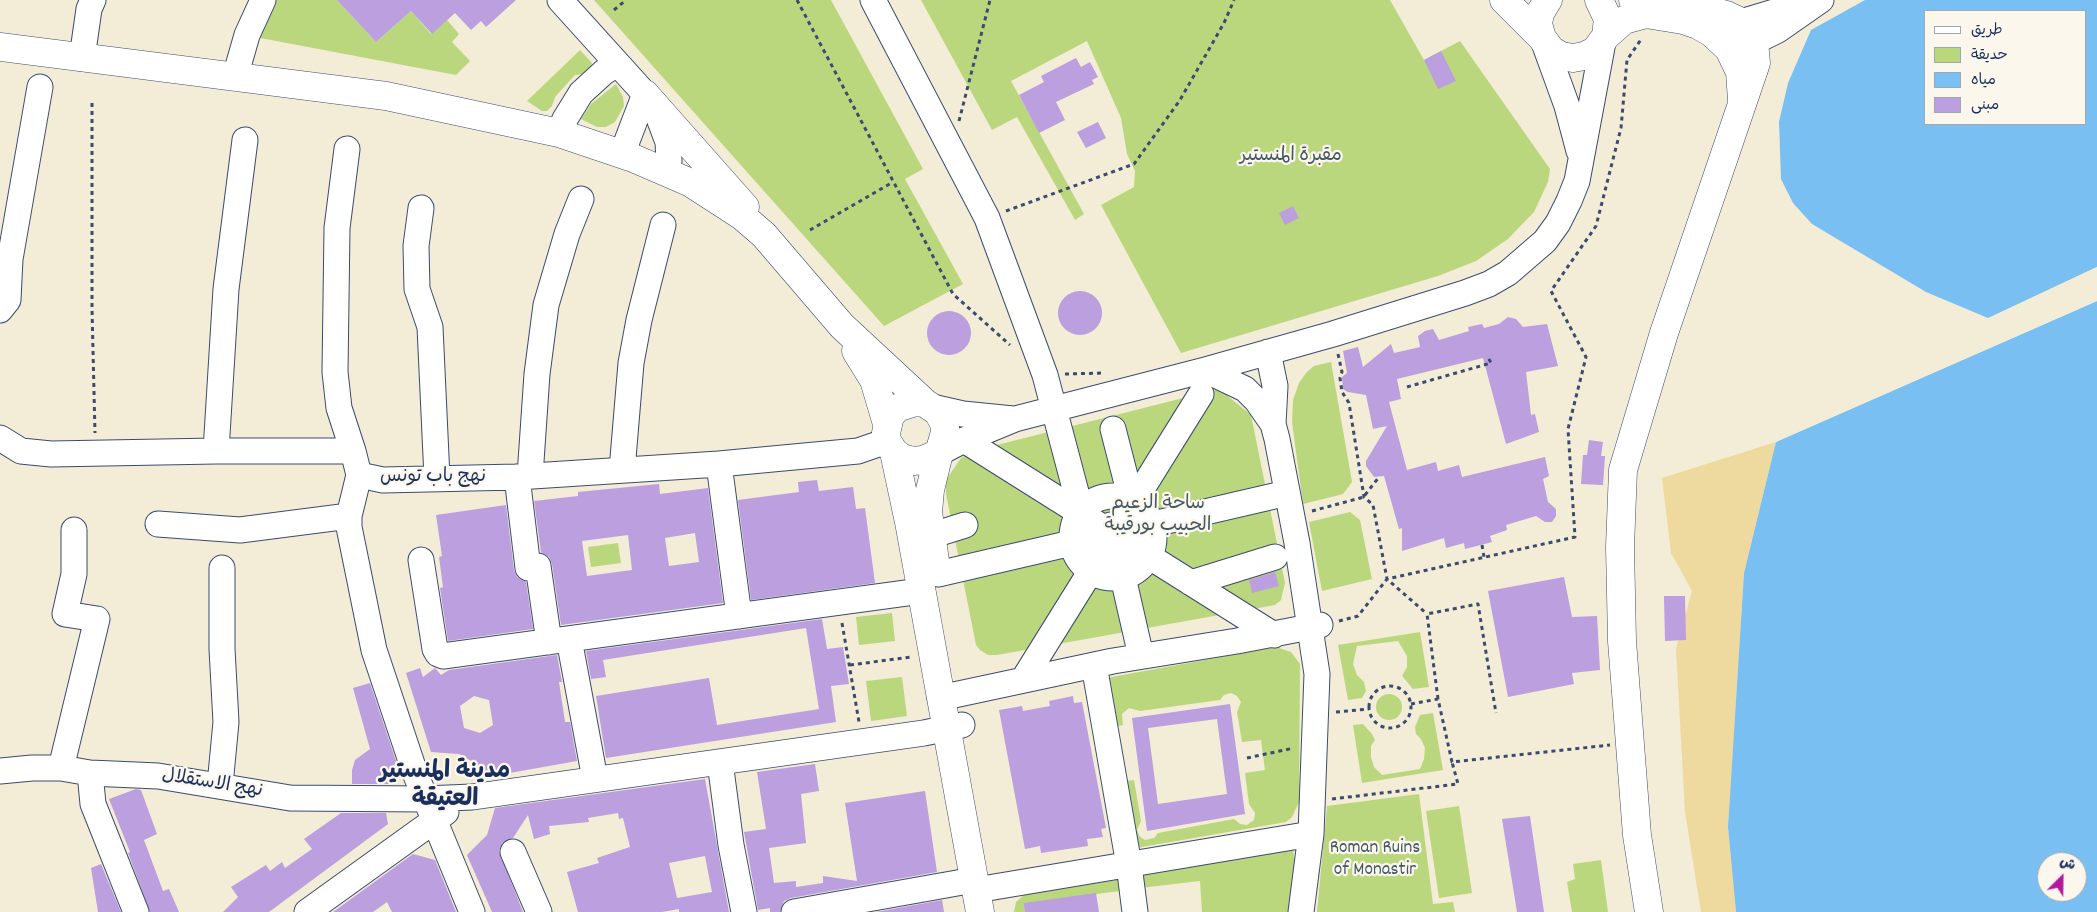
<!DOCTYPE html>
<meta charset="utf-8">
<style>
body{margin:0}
#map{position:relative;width:2097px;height:912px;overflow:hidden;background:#f3ecd6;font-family:Dekko,"Playpen Sans Arabic",sans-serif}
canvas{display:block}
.legend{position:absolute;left:1924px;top:10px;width:162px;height:115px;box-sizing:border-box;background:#fbf7ec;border:1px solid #a1a7b3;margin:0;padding:6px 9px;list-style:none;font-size:15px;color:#1b2f5e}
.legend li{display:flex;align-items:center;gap:10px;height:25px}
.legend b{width:25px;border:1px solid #a1a7b3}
.north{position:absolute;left:2037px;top:852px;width:50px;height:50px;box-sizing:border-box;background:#fbf7ec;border:1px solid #a1a7b3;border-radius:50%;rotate:23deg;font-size:14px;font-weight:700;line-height:20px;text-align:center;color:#1b2f5e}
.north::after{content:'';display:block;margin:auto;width:18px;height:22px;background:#b5179e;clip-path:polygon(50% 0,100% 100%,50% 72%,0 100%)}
</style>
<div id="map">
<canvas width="2097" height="912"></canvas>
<ul class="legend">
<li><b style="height:6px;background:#fff"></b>طريق</li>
<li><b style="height:14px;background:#bbd77d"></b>حديقة</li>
<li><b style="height:14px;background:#7abff1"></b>مياه</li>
<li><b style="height:14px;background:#bb9fde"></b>مبنى</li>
</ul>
<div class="north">ش</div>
</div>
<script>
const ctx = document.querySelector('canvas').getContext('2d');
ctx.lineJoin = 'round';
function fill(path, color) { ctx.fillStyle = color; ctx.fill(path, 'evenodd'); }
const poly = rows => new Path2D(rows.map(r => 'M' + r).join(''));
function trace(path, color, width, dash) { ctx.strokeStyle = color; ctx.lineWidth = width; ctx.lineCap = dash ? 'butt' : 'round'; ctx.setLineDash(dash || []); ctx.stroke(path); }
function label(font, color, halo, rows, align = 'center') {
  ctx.font = font + ' Dekko,"Playpen Sans Arabic",sans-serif'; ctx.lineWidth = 4.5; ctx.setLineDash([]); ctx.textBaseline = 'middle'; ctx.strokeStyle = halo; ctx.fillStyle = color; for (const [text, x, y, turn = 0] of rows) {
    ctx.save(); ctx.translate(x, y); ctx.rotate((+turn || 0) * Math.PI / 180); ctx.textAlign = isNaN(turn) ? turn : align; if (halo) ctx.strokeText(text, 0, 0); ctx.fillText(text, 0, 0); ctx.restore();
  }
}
fill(poly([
 [272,0,337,0,376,42,411,11,431,34,447,20,459,34,452,42,470,61,456,75,255,37],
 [594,0,831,0,923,169,905,179,963,284,884,326],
 [921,0,1390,0,1424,60,1460,41,1550,169,1548,182,1534,212,1508,239,1476,261,1438,276,1181,353,1101,205,1134,187,1135,171,1127,154,1121,118,1087,41,1011,81,1084,214,1075,220,1017,117,992,130],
 [580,50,592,63,590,71,586,74,575,75,555,97,552,106,547,111,542,111,527,101],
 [616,84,623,97,624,106,615,122,606,127,597,127,581,119,591,104],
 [1331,362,1352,482,1343,494,1303,504,1292,422,1293,400,1299,383,1306,373,1314,366],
 [1219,389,1251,415,1285,583,1281,600,1275,605,997,655,988,655,980,650,976,645,946,494,946,480,961,458,973,451],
 [1350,512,1360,520,1372,579,1322,591,1309,522],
 [618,543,621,563,591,567,588,547],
 [892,613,895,641,859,645,856,617],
 [1420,632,1429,687,1413,689,1402,676,1407,667,1407,656,1398,641,1357,646,1353,664,1357,675,1364,682,1366,691,1362,698,1348,700,1338,645],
 [1276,647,1291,652,1300,664,1299,802,1292,817,1286,822,1136,848,1126,781,1134,780,1141,821,1137,830,1140,837,1145,840,1154,838,1158,833,1234,819,1240,824,1247,825,1254,820,1255,813,1249,804,1245,773,1265,770,1261,740,1242,742,1237,712,1241,702,1237,696,1231,693,1224,695,1220,700,1140,711,1129,708,1122,714,1123,725,1113,727,1106,678],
 [902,677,907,716,871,721,866,681],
 '1376 707a13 13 0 1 1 26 0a13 13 0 1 1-26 0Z',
 [1433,713,1443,770,1362,783,1353,725,1363,724,1372,734,1375,740,1371,746,1371,757,1374,767,1382,775,1420,769,1424,759,1425,748,1421,739,1416,734,1415,727,1420,715],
 [1419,794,1433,904,1453,902,1455,912,1317,912,1327,806],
 [1459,806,1472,893,1439,898,1426,811],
 [1293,848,1295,869,1289,912,1202,912,1200,881,1140,888,1140,874],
 [1601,860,1608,912,1572,912,1567,882,1575,879,1573,864],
 [1126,877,1128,890,1042,901,1043,912,1014,912,1016,902,1026,893]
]), '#bbd77d');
fill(poly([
 [1776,442,1744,573,1728,827,1736,912,1701,912,1685,812,1676,649,1692,591,1671,553,1662,478]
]), '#eeda9e');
fill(poly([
 [1865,0,2097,0,2097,267,1988,318,1926,292,1812,224,1793,203,1781,179,1779,122,1788,83,1811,30],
 [1926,11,2086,11,2086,124,1926,124],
 [2097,301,2097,912,1736,912,1728,827,1744,573,1776,442],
 [2047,862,2077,862,2077,892,2047,892]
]), '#7abff1');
fill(poly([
 [2097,267,2097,270,1989,321,1985,320],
 [2097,298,2097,301,1773,443,1775,440]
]), '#f3ecd6');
fill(poly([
 [337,0,516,0,486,27,481,21,471,30,455,13,432,34,411,11,376,42],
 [1441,51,1456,81,1438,89,1424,60],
 [1076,58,1081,67,1090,62,1098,77,1092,80,1094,84,1056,102,1065,120,1039,133,1019,95,1044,82,1041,76],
 [1098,122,1106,138,1086,148,1077,132],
 [1293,206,1299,218,1285,225,1279,213],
 '1058 313a22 22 0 1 1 44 0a22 22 0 1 1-44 0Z',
 '927 333a22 22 0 1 1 44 0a22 22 0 1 1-44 0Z',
 [1508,317,1516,319,1523,327,1547,324,1558,366,1526,372,1531,415,1535,414,1539,432,1506,444,1483,358,1397,379,1401,399,1389,402,1407,470,1436,462,1438,471,1459,465,1462,477,1545,457,1549,476,1543,479,1548,502,1556,509,1556,516,1552,522,1545,522,1536,516,1506,525,1507,530,1490,536,1492,542,1465,549,1464,543,1446,548,1444,538,1402,551,1402,528,1399,529,1384,476,1374,477,1366,466,1366,461,1387,426,1373,429,1366,395,1348,392,1343,389,1342,377,1347,373,1343,351,1358,347,1363,367,1391,344,1394,353,1420,347,1418,336,1425,331,1433,329,1439,340,1469,331,1468,327,1482,324,1484,328,1499,324],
 [1589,440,1603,442,1601,456,1605,456,1603,485,1581,484,1583,455,1587,455],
 [817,480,819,491,853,487,856,509,865,508,875,583,751,600,738,500,799,492,798,482],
 [659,484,660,494,708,488,723,603,561,625,552,564,549,557,541,552,534,501,578,496,578,492],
 [695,533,699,562,669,566,665,538],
 [628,535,632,570,587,576,582,541],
 [506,505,514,570,517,577,526,582,533,629,448,641,440,588,443,587,439,557,442,556,436,515],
 [1275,572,1279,586,1252,593,1249,580],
 [1564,577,1572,617,1597,616,1600,670,1572,673,1574,684,1508,697,1488,591],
 [1664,596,1685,596,1686,640,1665,641],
 [822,619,827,649,843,647,849,684,831,686,836,722,606,758,596,696,709,678,717,725,819,709,806,628,603,660,606,677,591,679,586,651],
 [557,655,562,682,559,682,565,722,570,722,577,761,487,777,475,763,459,754,431,752,406,673,420,668,423,677,435,668,441,675,449,670],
 [474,696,489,700,493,725,480,733,464,728,460,706],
 [370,683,399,770,389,784,352,784,352,770,355,760,370,749,353,688],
 [1073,696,1074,703,1082,702,1106,828,1101,829,1103,837,1087,839,1088,846,1041,853,1040,846,1025,849,999,710,1022,706,1023,711,1050,706,1049,701],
 [1230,704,1245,814,1147,831,1132,718],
 [1217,719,1227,794,1158,804,1148,728],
 [815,764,819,791,801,794,806,843,769,848,774,883,796,881,796,887,823,883,823,876,857,881,845,803,925,791,937,872,791,898,784,901,780,912,770,912,770,908,758,910,744,832,766,829,757,772],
 [705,779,729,912,679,912,679,909,662,912,578,912,567,872,599,863,597,858,630,847,623,818,619,819,618,813,588,818,589,822,549,826,550,834,534,839,528,815,513,838,502,843,499,851,523,912,492,912,467,855,487,835,495,808],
 [705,856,712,892,677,898,669,863],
 [136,789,141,790,157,834,144,840,163,891,169,889,179,912,150,912,128,853,130,852,109,799],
 [341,813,386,813,388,824,269,912,223,912,238,897,231,887,266,865,270,871,282,862,285,868,312,849,304,839],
 [1530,816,1544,912,1517,912,1502,819],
 [413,854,435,860,456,912,392,912,387,902,373,912,333,912],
 [101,864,121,912,98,912,91,868],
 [1096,893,1099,912,1025,912,1024,903],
 [942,900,944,912,876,912]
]), '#bb9fde');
const minor = poly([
 [560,0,645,94,659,118,668,142,669,161,666,171],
 [873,0,987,218,1045,375,1081,511],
 [1730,37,1741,22,1804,3],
 [1543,40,1567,106,1579,151],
 [1734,48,1754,42,1778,30,1821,0],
 [82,58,89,9,93,0],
 [235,77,247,35,263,0],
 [559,133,565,119,581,93,604,72,617,64],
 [347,149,337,228,335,372,339,408,353,451],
 [622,154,645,94],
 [421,208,416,246,417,289,430,327,437,478],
 [0,310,8,300,10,259,40,87],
 [1268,352,1275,386,1273,424],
 [1205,370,1245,389,1257,401,1273,424,1277,439,1297,543,1317,674,1311,834,1301,912],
 [932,407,963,414,1013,419],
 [1113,429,1131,499],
 [0,438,21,451,51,454,216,451,353,451,359,475,383,480,517,477,719,464,858,451,887,441],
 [964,440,1274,635],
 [216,451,226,289,245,140],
 [939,453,964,440,1015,419,1205,370,1333,334,1465,293,1489,284,1508,273,1545,241,1558,223,1569,201,1577,181,1603,42],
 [719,464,739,616],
 [622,470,631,363,639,320,663,225],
 [359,475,349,516,349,527,374,650,415,773,472,912],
 [530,476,537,374,546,305,567,234,581,199],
 [517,477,528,568,538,566,549,642],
 '1072 537a41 41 0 1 1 82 0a41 41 0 1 1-82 0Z',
 [158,524,240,530,349,516],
 [1111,525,1141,656],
 [930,536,965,525],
 [421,560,435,649,438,654,443,656,921,591],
 [938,574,1287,493],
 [1191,583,1275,557],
 [569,639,595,779],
 [1094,665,1129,865,1135,912],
 [1023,680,1201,394],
 [940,698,1113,661,1237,641,1320,625],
 [720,762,731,845,744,912],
 [61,768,97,619,65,614,74,574,74,530],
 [0,771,32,768,61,768,90,773,158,776,290,798,425,799,472,797,924,733,962,725],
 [90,773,93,804,136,912],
 [220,785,226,722,222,649,222,568],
 [513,852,539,912],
 [976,890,1311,834],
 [307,912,446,812],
 [794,912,974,880]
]);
const major = poly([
 [1504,0,1542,38],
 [1548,0,1540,13,1538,24,1542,38,1551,50,1561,56,1573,58,1584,56,1595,51,1606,36,1608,19,1599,0],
 [1633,0,1708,10,1726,15,1741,22,1752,34,1754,42,1756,63,1664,333,1623,470,1620,547,1622,641,1637,835,1649,912],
 [1606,36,1624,20,1646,14,1683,20,1698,25,1712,33,1729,49,1740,72,1742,100],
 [0,47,386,96,559,133,633,158,691,183,742,216,764,235,842,326,925,403],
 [645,94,745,207],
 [856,351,874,380,887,424],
 [915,402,925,403,938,412,945,425,945,432,939,453,923,460,913,461,902,458,894,452,887,441,886,433,890,416,897,408,915,402],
 [894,452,909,522,980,912],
 [935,561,928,512,930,490,939,453]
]);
trace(minor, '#3b4b70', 27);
trace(major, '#3b4b70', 29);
trace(poly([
 [797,0,953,294,1010,345],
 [614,10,626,0],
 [92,103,92,309,95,433],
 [959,121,990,0],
 [1006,211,1134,164,1180,100,1224,23,1234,0],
 [810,230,893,182],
 [1338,354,1342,372,1340,378,1342,392,1349,403,1364,497,1373,505,1387,579,1575,537,1568,429,1586,357,1551,291,1596,226,1621,128,1627,60,1642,38],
 [1065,374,1104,373],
 [1407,387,1491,363,1488,357],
 [1365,495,1379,477],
 [1312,511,1364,497],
 [1482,545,1484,557],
 [1339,621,1358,616,1387,579,1427,614],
 [842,623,859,722],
 [850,665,911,657],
 '1369 707a21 21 0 1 1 42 0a21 21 0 1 1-42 0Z',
 [1438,699,1427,614,1478,604,1496,713],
 [1411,704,1438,699,1452,762,1610,745],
 [1336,712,1369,709],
 [1247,758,1294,748],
 [1332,799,1458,784,1452,762]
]), '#3b4b70', 3, [4, 4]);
trace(minor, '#fff', 25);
trace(major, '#fff', 28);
label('19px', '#435966', '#fbf7ec', [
 ["مقبرة المنستير",1291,157],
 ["ساحة الزعيم",1158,505],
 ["الحبيب بورقيبة",1158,527],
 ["Roman Ruins",1375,849],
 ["of Monastir",1375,871]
]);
label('19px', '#1b2f5e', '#fbf7ec', [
 ["نهج باب تونس",433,478],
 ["نهج الاستقلال",212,785,9]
]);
label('bold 24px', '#1b2f5e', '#fbf7ec', [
 ["مدينة المنستير",445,774],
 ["العتيقة",445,802]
]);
</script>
